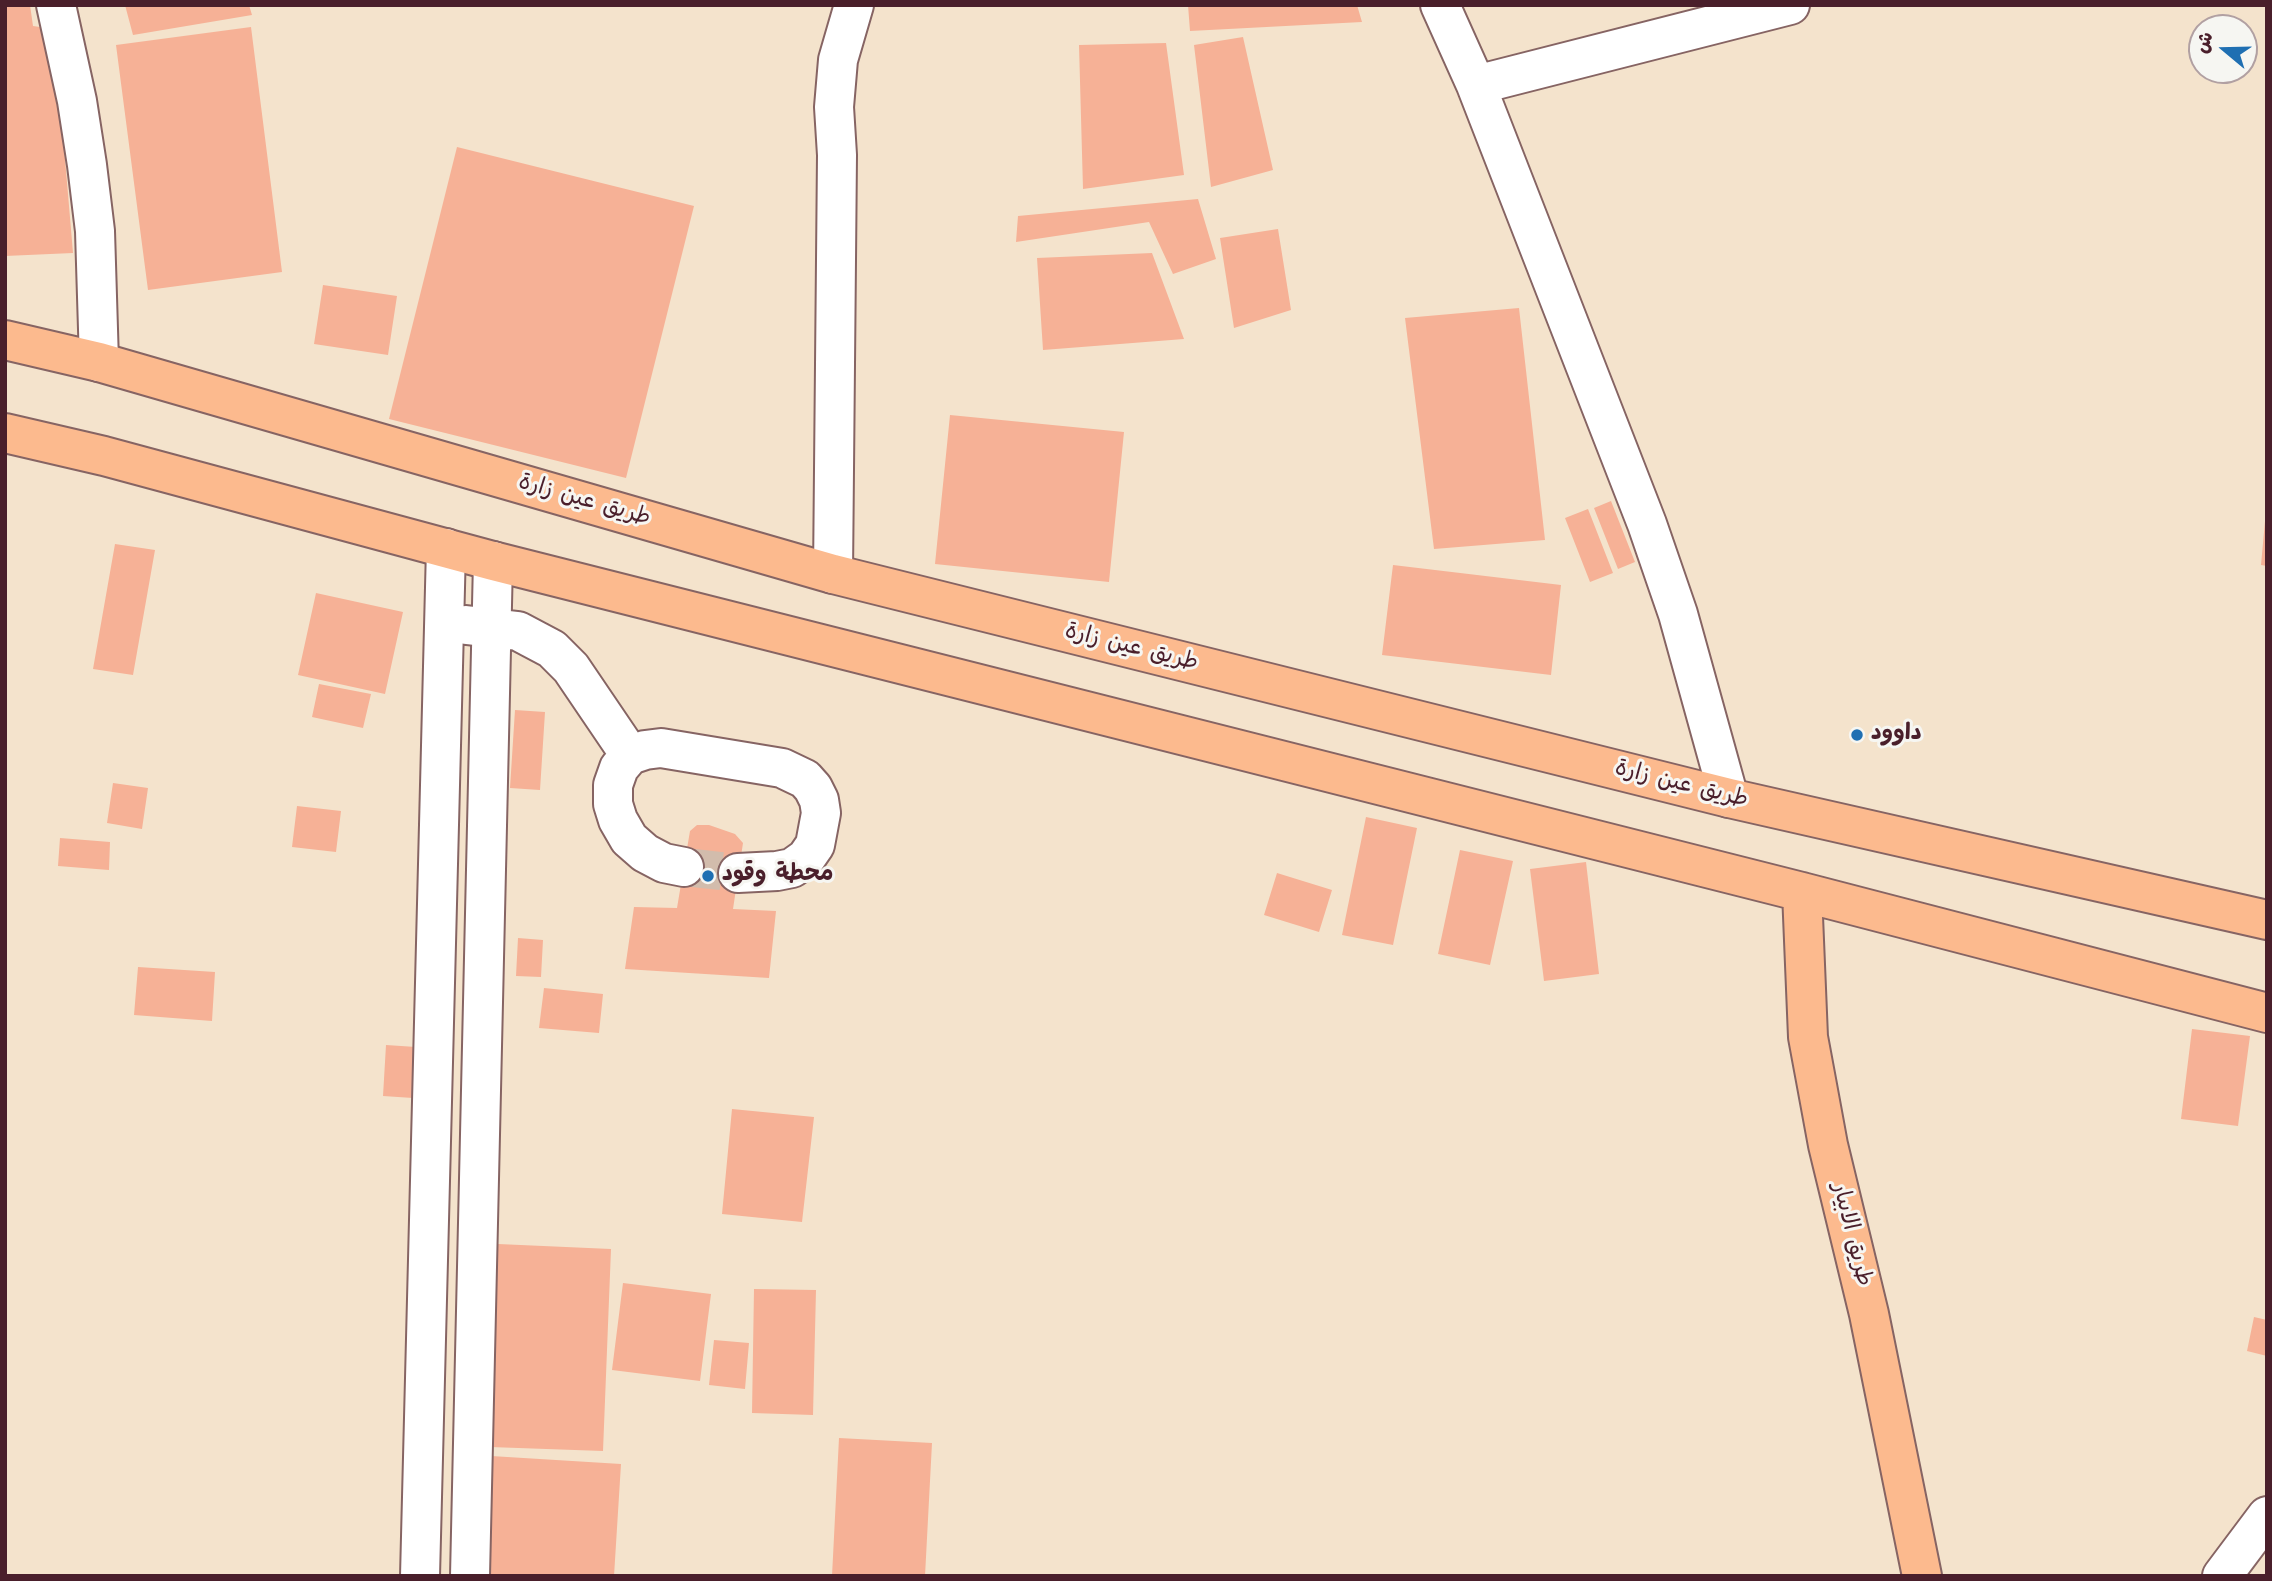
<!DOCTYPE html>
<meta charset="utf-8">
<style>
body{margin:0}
#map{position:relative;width:2272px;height:1581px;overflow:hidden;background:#f4e3cc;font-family:Kalam,"Playpen Sans Arabic",sans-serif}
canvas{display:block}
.frame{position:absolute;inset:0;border:7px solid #4a1f2b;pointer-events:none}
.north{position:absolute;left:2188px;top:14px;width:70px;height:70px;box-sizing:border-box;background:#f6f6f2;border:2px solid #b1a0a2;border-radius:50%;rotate:289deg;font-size:19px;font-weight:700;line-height:28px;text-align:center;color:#4a1f2b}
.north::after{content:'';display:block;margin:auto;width:24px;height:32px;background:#1f6fb2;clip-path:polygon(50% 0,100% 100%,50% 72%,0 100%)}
</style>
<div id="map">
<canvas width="2272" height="1581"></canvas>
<div class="frame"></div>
<div class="north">ش</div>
</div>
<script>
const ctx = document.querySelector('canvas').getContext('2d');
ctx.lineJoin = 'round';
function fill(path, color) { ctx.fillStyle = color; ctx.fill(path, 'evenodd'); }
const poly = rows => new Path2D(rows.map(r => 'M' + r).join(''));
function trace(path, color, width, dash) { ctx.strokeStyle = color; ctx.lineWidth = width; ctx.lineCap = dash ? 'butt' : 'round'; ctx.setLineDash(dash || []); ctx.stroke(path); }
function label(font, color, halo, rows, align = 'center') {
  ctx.font = font + ' Kalam,"Playpen Sans Arabic",sans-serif'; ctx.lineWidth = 6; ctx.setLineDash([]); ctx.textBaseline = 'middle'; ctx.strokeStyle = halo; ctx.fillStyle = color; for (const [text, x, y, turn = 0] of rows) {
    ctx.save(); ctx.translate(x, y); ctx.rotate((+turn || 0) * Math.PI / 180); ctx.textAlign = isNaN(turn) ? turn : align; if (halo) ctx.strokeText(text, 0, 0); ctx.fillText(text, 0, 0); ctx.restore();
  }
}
fill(poly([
 [5,5,30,5,33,26,54,29,73,253,5,256],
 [125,5,249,5,252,15,133,35],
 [1188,5,1357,5,1362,22,1190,31],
 [251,27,282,272,148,290,116,45],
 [1243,37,1273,170,1211,187,1194,45],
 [1166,43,1184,175,1083,189,1079,45],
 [457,147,694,206,626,478,389,419],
 [1198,199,1216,259,1173,274,1149,222,1016,242,1018,216],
 [1278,229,1291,310,1234,328,1220,238],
 [1152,253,1184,339,1043,350,1037,258],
 [323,285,397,296,388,355,314,344],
 [1519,308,1545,540,1434,549,1405,318],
 [950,415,1124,432,1109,582,935,564],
 [1611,501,1635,562,1618,569,1594,508],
 [1588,509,1613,573,1590,582,1565,518],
 [2265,521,2267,521,2267,566,2261,565],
 [115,544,155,550,133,675,93,669],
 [1393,565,1561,585,1551,675,1382,655],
 [316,593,403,612,385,694,298,675],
 [319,684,371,694,363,728,312,717],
 [515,710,545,712,540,790,510,788],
 [113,783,148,788,142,829,107,823],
 [297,806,341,811,336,852,292,847],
 [1366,817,1417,828,1393,945,1342,935],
 [697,825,709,825,735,834,743,843,733,909,776,911,769,978,625,969,634,907,677,908,690,831],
 [60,838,110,842,109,870,58,866],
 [1460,850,1513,861,1490,965,1438,954],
 [1586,862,1599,974,1544,981,1530,869],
 [1277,873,1332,890,1319,932,1264,915],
 [518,938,543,940,541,977,516,976],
 [138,967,215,972,212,1021,134,1015],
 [544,988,603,994,599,1033,539,1028],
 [2192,1029,2250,1036,2238,1126,2181,1119],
 [386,1045,416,1047,413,1098,383,1096],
 [732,1109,814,1117,802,1222,722,1214],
 [498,1244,611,1249,603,1451,490,1447],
 [623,1283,711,1294,700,1381,612,1370],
 [754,1289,816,1290,813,1415,752,1413],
 [2254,1317,2267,1320,2267,1356,2247,1351],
 [714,1340,749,1343,745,1389,709,1385],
 [839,1438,932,1443,925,1576,832,1576],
 [491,1456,621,1464,614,1576,483,1576]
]), '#f6b196');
trace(poly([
 [684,867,738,873]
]), '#d2bcac', 38, [38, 19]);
const minor = poly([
 [56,5,77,101,87,165,95,231,99,362],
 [1440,5,1476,85,1647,524,1678,614,1729,798],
 [1476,85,1790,5],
 [833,574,837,155,834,107,838,60,854,5],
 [466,625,518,631,552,649,571,668,630,755],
 [684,867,664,863,645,853,629,839,618,820,613,804,613,785,619,768,630,755,645,750,661,748,782,768,805,779,813,788,819,800,821,813,815,845,806,858,792,868,777,871,738,873],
 [420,1576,446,548],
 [470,1576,493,561],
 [2222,1576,2267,1516]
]);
const major = poly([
 [5,340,99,362,833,574,1729,798,2267,920],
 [5,433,104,456,493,561,1802,892,2267,1013],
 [1802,892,1808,1037,1816,1080,1828,1145,1869,1314,1922,1576]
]);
trace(minor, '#866463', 42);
trace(major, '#866463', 42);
trace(minor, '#fff', 38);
trace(major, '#fcba8e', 38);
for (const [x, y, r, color] of [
 [1857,735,7,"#1f6fb2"],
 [708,876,7,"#1f6fb2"]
]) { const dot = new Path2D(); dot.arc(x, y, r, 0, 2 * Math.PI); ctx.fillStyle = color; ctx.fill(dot); trace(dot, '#f6f6f2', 2.5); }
label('23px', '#4a1f2b', '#f6f6f2', [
 ["طريق عين زارة",584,502,16],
 ["طريق عين زارة",1131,649,14],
 ["طريق عين زارة",1681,786,14],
 ["طريق الابيار",1850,1235,76]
]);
label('bold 23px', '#4a1f2b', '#f6f6f2', [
 ["داوود",1871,735],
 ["محطة وقود",722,876]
], 'left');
</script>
